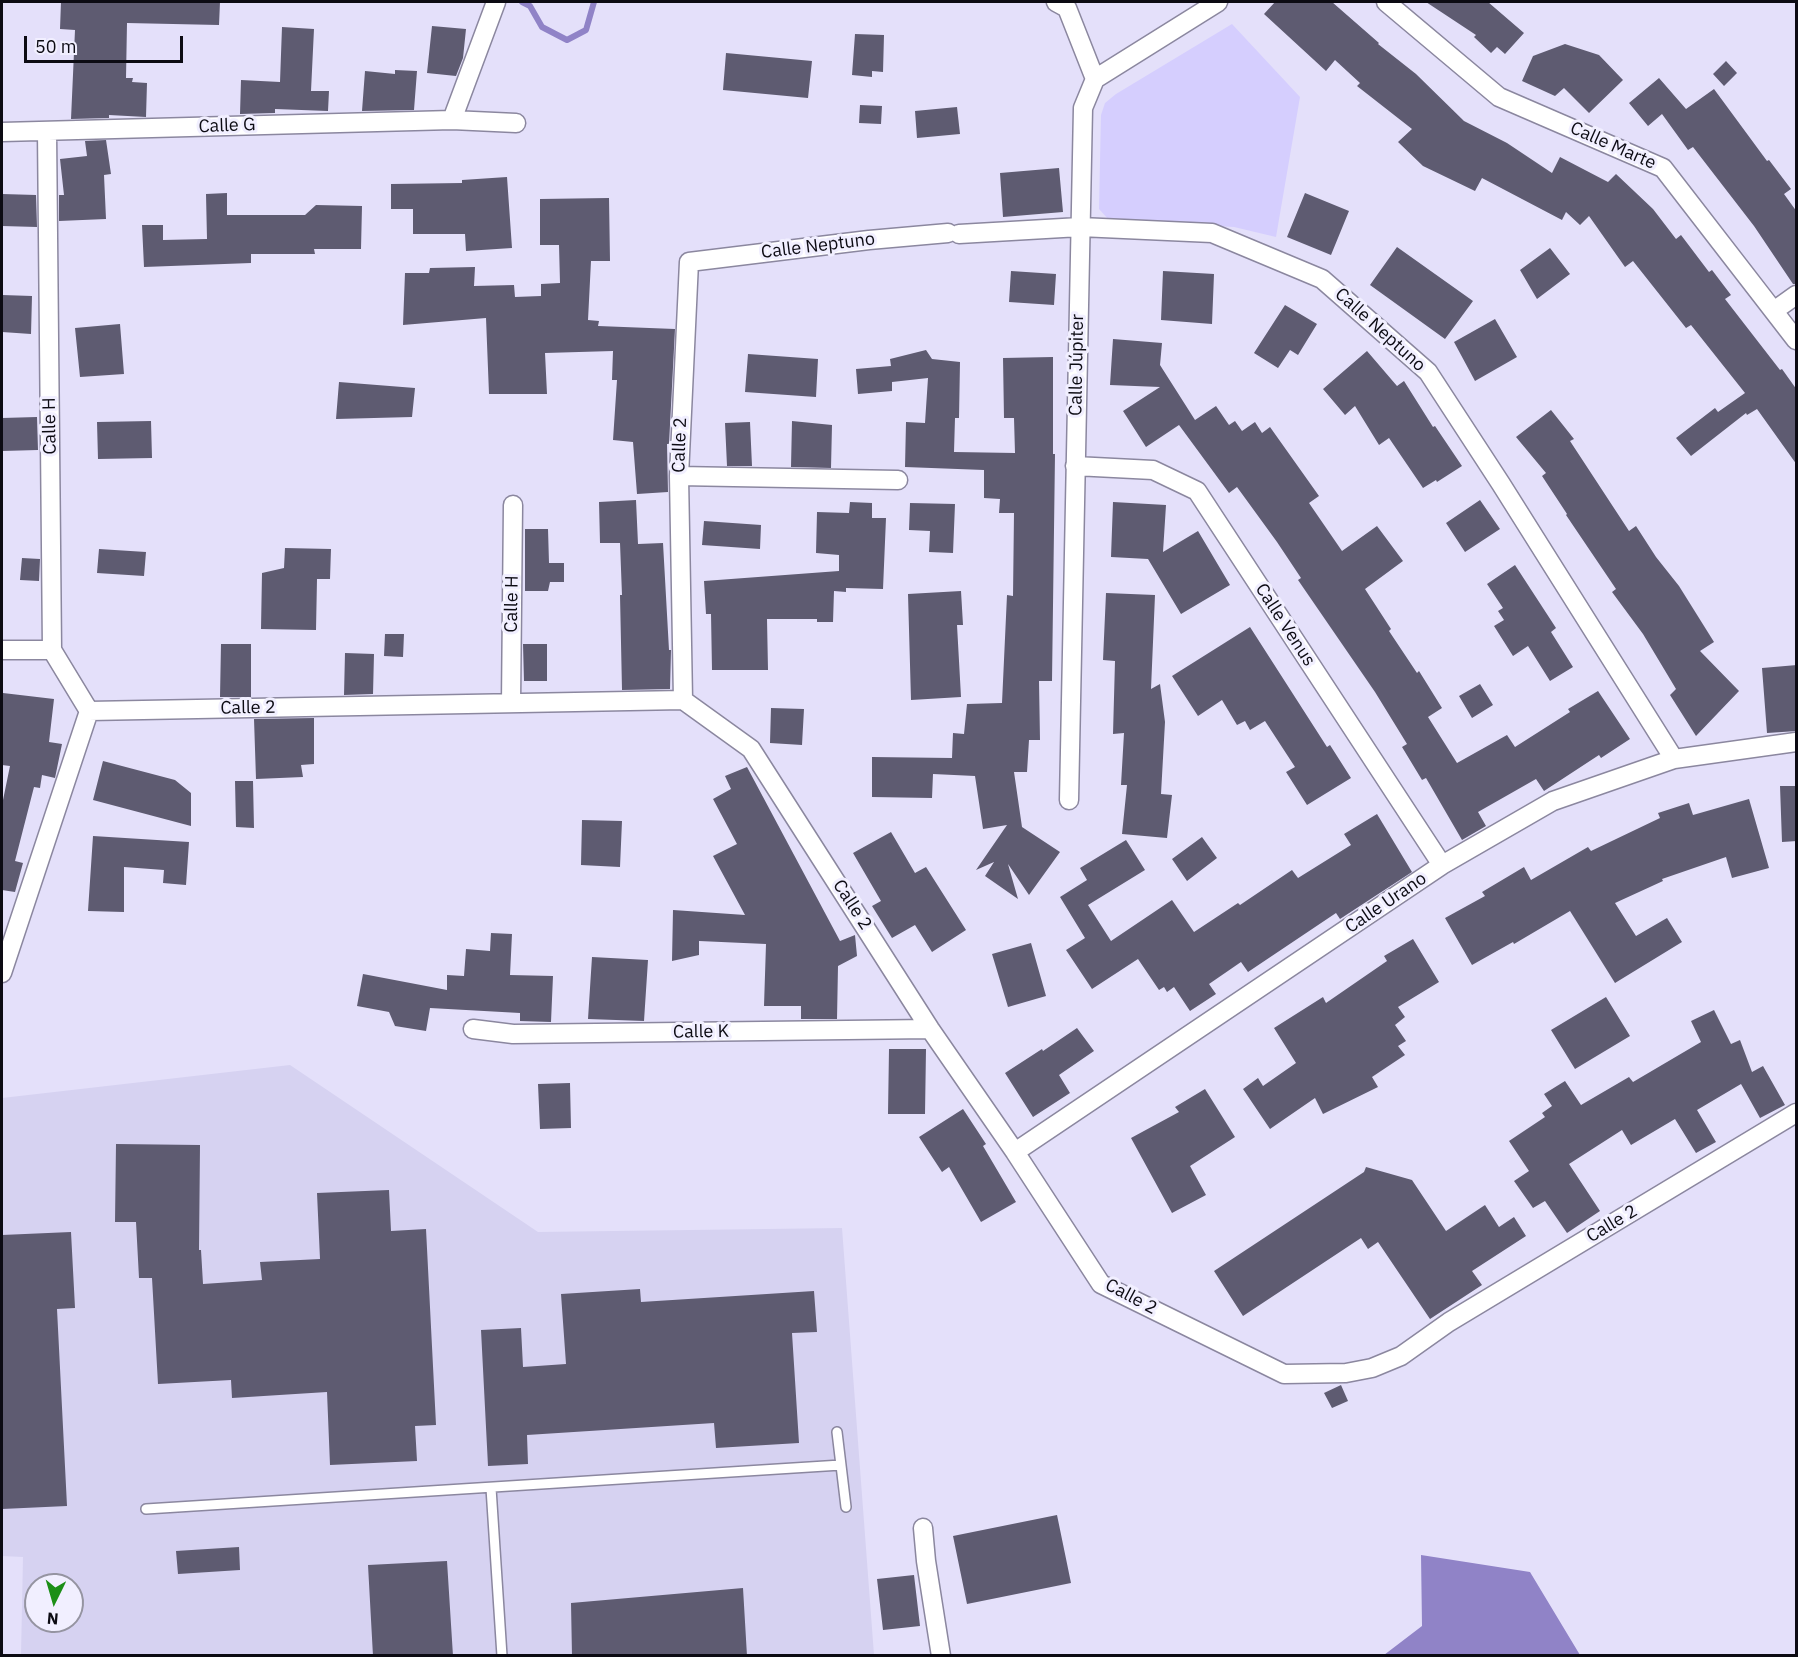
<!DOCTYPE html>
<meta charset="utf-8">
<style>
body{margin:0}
#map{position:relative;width:1798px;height:1657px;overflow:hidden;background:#e4e0fa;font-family:"IBM Plex Sans",sans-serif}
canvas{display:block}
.frame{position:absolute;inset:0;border:3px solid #0c0b13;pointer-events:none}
.north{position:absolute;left:24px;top:1573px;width:60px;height:60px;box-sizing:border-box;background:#f1efff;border:2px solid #9594a1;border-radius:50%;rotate:185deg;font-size:16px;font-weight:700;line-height:24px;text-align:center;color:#0c0b13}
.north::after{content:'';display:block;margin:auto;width:21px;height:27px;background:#1c8f17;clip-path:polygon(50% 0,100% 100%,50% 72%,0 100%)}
.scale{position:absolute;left:24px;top:36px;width:159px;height:27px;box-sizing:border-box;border:3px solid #0c0b13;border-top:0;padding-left:8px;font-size:18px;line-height:21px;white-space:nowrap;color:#0c0b13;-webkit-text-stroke:4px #f1efff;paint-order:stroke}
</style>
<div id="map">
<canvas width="1798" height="1657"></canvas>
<div class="frame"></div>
<div class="north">N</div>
<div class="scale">50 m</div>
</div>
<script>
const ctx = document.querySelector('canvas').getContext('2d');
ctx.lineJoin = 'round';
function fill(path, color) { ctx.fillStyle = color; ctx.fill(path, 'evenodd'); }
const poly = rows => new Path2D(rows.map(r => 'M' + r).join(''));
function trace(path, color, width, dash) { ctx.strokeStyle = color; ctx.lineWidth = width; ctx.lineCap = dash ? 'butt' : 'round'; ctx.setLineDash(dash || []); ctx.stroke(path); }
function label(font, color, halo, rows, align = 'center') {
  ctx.font = font + ' "IBM Plex Sans",sans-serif'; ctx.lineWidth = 6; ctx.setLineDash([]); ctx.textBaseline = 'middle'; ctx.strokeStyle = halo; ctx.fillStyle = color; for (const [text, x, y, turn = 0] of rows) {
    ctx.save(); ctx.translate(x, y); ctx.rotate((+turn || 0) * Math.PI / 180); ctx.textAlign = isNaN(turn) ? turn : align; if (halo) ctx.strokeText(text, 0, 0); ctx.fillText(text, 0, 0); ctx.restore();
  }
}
fill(poly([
 [290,1065,538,1232,842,1228,874,1655,21,1655,23,1557,2,1556,2,1098],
 [36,1585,72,1585,72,1621,36,1621]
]), '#d6d2f1');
fill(poly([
 [1232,24,1300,97,1276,237,1234,227,1109,220,1099,209,1101,115,1105,103,1116,94]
]), '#d5cefe');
fill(poly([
 [1421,1555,1530,1572,1580,1655,1384,1655,1422,1626]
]), '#9083c7');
trace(poly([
 [522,2,530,6,542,27,567,40,586,30,594,2]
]), '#9083c7', 6);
fill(poly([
 [61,2,220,2,219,25,127,23,126,78,133,78,132,82,147,83,146,117,109,115,109,118,71,119,75,30,60,29],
 [1275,2,1332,2,1379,43,1378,44,1416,74,1464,121,1507,143,1552,173,1560,157,1608,182,1616,174,1653,209,1676,239,1681,235,1709,272,1712,270,1731,295,1725,299,1780,370,1782,369,1797,390,1797,465,1757,409,1747,415,1746,413,1691,456,1676,438,1715,408,1718,412,1745,393,1691,325,1686,328,1633,261,1625,267,1589,216,1580,225,1566,212,1562,220,1482,178,1475,191,1423,166,1398,142,1412,129,1357,86,1360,83,1335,60,1326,71,1264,14],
 [1426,2,1488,2,1524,33,1505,54,1497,47,1491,53,1474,37,1476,35],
 [432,26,466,29,463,58,456,76,427,73],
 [282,27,314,29,311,91,329,91,328,111,275,109,275,113,240,114,241,80,280,82],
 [855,34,884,35,883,72,872,71,872,77,852,75],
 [1565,44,1599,55,1623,80,1589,113,1564,88,1555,96,1522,81,1533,56],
 [726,53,812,61,808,98,723,90],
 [1726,61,1737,73,1724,86,1713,74],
 [395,70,417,71,414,110,362,111,365,71,395,74],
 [1659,78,1686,109,1714,89,1767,161,1769,160,1791,189,1784,194,1797,212,1797,284,1793,284,1754,226,1693,147,1688,150,1662,114,1648,126,1629,103],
 [860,105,882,106,881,124,859,123],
 [957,107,960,134,917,138,915,111],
 [106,140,111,174,104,175,106,219,59,221,59,195,64,195,60,159,87,156,85,141],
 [1059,168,1063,212,1003,217,1000,173],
 [507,177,512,248,466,251,465,234,413,234,413,209,391,209,391,184,462,183,462,180],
 [227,193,227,215,305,215,316,205,362,206,361,249,314,249,315,254,251,254,251,263,144,267,142,225,163,225,163,240,207,239,206,194],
 [1305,193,1349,211,1331,255,1287,237],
 [2,194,36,195,37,227,2,226],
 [609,198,610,261,591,261,588,320,599,321,598,326,675,329,669,444,667,444,668,492,637,494,633,442,613,440,617,380,612,380,613,351,545,353,547,394,489,394,486,318,403,325,405,273,429,273,430,268,475,267,474,286,514,285,515,297,541,296,541,284,560,283,559,245,540,245,540,199],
 [1397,247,1473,301,1445,339,1370,285],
 [1550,248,1570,274,1537,299,1520,270],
 [1011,271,1056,274,1054,305,1009,302],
 [1163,271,1214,274,1212,324,1161,320],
 [2,295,32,296,31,334,2,332],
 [1285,305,1317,324,1298,355,1290,350,1278,368,1254,353],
 [1495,319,1517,357,1475,381,1454,342],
 [120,324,124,374,80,377,75,328],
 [1113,339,1162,343,1160,365,1195,420,1216,406,1229,425,1235,421,1242,431,1255,422,1262,433,1270,427,1319,496,1309,503,1342,551,1377,526,1403,561,1365,589,1391,629,1389,631,1417,673,1419,671,1442,708,1428,717,1457,763,1507,735,1515,747,1570,712,1568,709,1598,691,1630,739,1601,758,1599,755,1544,791,1536,779,1478,812,1486,826,1462,840,1426,778,1422,780,1402,747,1407,744,1375,692,1298,580,1301,578,1277,542,1237,487,1229,493,1179,425,1146,447,1123,411,1160,387,1110,385],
 [926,350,932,359,960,362,959,418,955,418,954,452,1015,453,1014,418,1004,418,1003,358,1053,357,1053,454,1055,454,1052,681,1039,681,1040,740,1029,740,1027,772,1014,772,1022,827,1060,852,1029,895,1008,864,1018,899,985,876,994,862,976,870,1007,825,983,829,975,776,933,774,932,798,872,797,872,757,952,758,953,733,964,734,967,704,1002,703,1007,595,1013,596,1014,513,999,513,1000,499,984,498,984,470,905,467,906,422,925,423,928,378,892,382,892,391,858,394,856,369,891,366,890,359],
 [1367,351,1397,386,1404,381,1433,427,1435,426,1462,466,1437,482,1436,480,1423,488,1389,438,1379,445,1355,406,1345,415,1323,389],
 [748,354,818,359,816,397,745,392],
 [339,382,415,388,412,417,336,419],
 [1551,410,1574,439,1570,441,1629,531,1636,526,1656,557,1679,586,1714,642,1700,651,1739,691,1696,736,1670,695,1676,689,1643,634,1612,592,1616,589,1566,515,1567,514,1542,476,1546,473,1516,437],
 [37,417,38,450,2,451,2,418],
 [151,421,152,458,98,459,97,422],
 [792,421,832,425,831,468,791,467],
 [750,422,752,466,727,466,725,423],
 [636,500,638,544,663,543,669,650,671,650,670,689,622,690,620,595,622,595,620,543,600,543,599,502],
 [1480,500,1500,529,1465,552,1446,523],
 [850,502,872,503,872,518,886,518,883,589,846,588,846,592,834,591,833,622,817,622,817,619,767,619,768,670,712,670,711,614,706,614,704,581,839,571,839,555,816,553,817,512,849,513],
 [1113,502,1166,505,1163,552,1198,531,1230,585,1181,614,1148,559,1111,557],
 [910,503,955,504,953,553,929,552,930,531,909,530],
 [704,521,761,525,760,549,702,545],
 [525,529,548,529,549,563,564,563,564,582,550,582,548,591,525,591],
 [285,548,331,549,330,579,317,579,316,630,261,629,262,573,284,568],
 [99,549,146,552,144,576,97,573],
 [22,558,40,559,39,581,20,580],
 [1515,565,1556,628,1551,632,1573,667,1550,681,1528,646,1513,656,1494,626,1504,620,1498,611,1503,608,1487,584],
 [961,591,963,625,957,625,961,697,911,700,908,594],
 [1106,593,1155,595,1151,689,1160,684,1165,722,1161,794,1172,795,1167,838,1122,834,1127,785,1121,785,1124,733,1113,734,1115,661,1103,660],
 [1250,627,1327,747,1330,745,1351,778,1307,805,1286,772,1295,767,1265,721,1250,730,1245,721,1237,725,1222,700,1198,716,1172,676],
 [385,634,404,634,403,657,384,656],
 [221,644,251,644,251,697,220,697],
 [523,644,547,644,547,681,524,681],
 [345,653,374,654,373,694,344,695],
 [1797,665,1797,731,1767,733,1762,668],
 [1480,684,1493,705,1472,718,1459,696],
 [3,693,54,699,49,742,62,744,55,778,42,775,40,788,34,787,15,861,23,863,15,892,2,890,2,800,3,800,10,766,2,765],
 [771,708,804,709,802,745,770,743],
 [314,718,314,764,301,765,303,777,256,779,254,719],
 [103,761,175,780,191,793,191,826,93,800],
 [747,767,840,941,855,935,857,956,838,966,837,1019,801,1019,801,1006,764,1006,766,944,699,941,699,955,672,961,673,910,745,915,713,856,737,844,713,799,731,789,725,776],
 [235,781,253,781,254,828,236,827],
 [1780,786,1797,786,1797,841,1782,842],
 [1749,799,1769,868,1732,878,1726,857,1662,879,1663,881,1615,903,1636,936,1667,918,1682,942,1615,983,1570,911,1514,944,1513,942,1472,965,1445,918,1485,896,1482,892,1524,867,1531,880,1588,847,1591,851,1660,818,1658,813,1689,803,1693,815],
 [1377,814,1412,872,1340,919,1336,913,1248,972,1241,962,1209,984,1216,994,1190,1011,1174,987,1167,992,1164,987,1159,990,1138,959,1092,989,1066,950,1085,938,1060,897,1087,880,1080,868,1126,840,1145,870,1088,905,1111,941,1172,900,1194,932,1238,903,1240,905,1292,870,1298,878,1351,845,1344,834],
 [582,820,622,821,620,867,581,865],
 [891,832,915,873,926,867,966,930,932,952,915,925,892,938,872,906,881,901,853,853],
 [93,836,189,842,186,885,163,883,164,870,124,867,124,912,88,911],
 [1202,837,1217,858,1187,881,1172,859],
 [491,933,512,934,510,975,553,976,551,1022,520,1021,520,1013,430,1008,426,1031,395,1026,389,1012,357,1006,363,974,447,990,447,975,464,976,466,949,490,951],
 [1413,939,1439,982,1398,1007,1405,1017,1395,1025,1406,1041,1398,1046,1405,1055,1372,1077,1378,1087,1323,1114,1315,1098,1270,1129,1243,1089,1258,1078,1263,1086,1296,1063,1274,1028,1323,997,1326,1003,1387,961,1384,956],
 [1031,943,1046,996,1008,1007,992,954],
 [592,957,648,960,644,1021,588,1019],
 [1606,997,1630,1036,1575,1069,1551,1030],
 [1714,1010,1731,1044,1740,1040,1752,1072,1763,1066,1785,1105,1760,1118,1741,1084,1697,1110,1716,1142,1696,1153,1675,1119,1631,1145,1622,1130,1569,1164,1600,1211,1567,1233,1545,1201,1533,1208,1514,1181,1529,1171,1509,1141,1545,1117,1542,1113,1552,1106,1544,1094,1565,1081,1581,1105,1629,1077,1633,1082,1701,1042,1691,1021],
 [1077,1028,1094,1051,1059,1075,1070,1093,1033,1117,1005,1073,1042,1049,1043,1051],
 [889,1049,926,1049,925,1114,888,1114],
 [570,1083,571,1128,540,1129,538,1084],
 [1205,1089,1235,1137,1190,1166,1206,1195,1172,1213,1131,1138,1179,1112,1175,1107],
 [963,1109,986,1144,983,1146,1016,1202,981,1222,949,1167,942,1172,919,1137],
 [116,1144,200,1145,199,1250,201,1250,203,1284,262,1280,260,1262,320,1259,317,1193,389,1190,391,1231,426,1229,436,1425,415,1426,417,1461,330,1465,327,1392,232,1398,231,1380,158,1384,152,1278,139,1278,136,1222,115,1222],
 [1366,1167,1412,1180,1446,1231,1485,1205,1499,1227,1514,1217,1526,1236,1472,1271,1482,1285,1430,1319,1378,1242,1368,1249,1361,1238,1243,1316,1214,1271,1364,1172],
 [71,1232,75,1308,57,1309,67,1506,2,1509,2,1235],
 [640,1289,641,1302,814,1291,817,1332,792,1333,799,1443,716,1448,714,1423,527,1435,528,1464,488,1466,481,1330,521,1328,523,1367,566,1364,561,1294],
 [1341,1385,1348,1401,1332,1408,1324,1393],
 [1057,1515,1071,1583,967,1604,953,1536],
 [239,1547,240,1570,178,1574,176,1551],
 [447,1561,453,1656,373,1656,368,1565],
 [914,1575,920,1626,883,1630,877,1579],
 [743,1588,747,1656,572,1656,571,1603]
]), '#5e5b71');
const lane = poly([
 [837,1432,846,1507],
 [491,1488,502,1656],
 [146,1509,841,1465]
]);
const street = poly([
 [1056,2,1067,8,1095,79],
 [1386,2,1499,97,1663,168,1796,340],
 [452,120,496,2],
 [47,131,52,650,89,711],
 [2,132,452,120,516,123],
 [959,234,1080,227,1212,233,1322,279,1428,372,1501,484,1674,759],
 [1775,310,1796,295],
 [1075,466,1153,470,1197,491,1442,865],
 [679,476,898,480],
 [2,650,52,650],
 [683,700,679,476,689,262,869,240,948,233],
 [511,703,513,505],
 [89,711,683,700,751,749,930,1029,1015,1152,1101,1284,1284,1374,1346,1373,1372,1368,1401,1356,1449,1322,1796,1113],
 [1069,800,1083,108,1095,79,1218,2],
 [2,973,89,711],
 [473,1029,513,1034,930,1029],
 [1015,1152,1442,865,1553,801,1674,759,1796,742],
 [923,1528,926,1561,941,1656]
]);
trace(lane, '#8b879f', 12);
trace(street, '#8b879f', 21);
trace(lane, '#fff', 9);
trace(street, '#fff', 18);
label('18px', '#0c0b13', '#f1efff', [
 ["Calle G",227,126,-2],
 ["Calle Marte",1613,146,24],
 ["Calle Neptuno",818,246,-7],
 ["Calle Neptuno",1380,330,42],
 ["Calle Júpiter",1077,365,-89],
 ["Calle H",50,426,-91],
 ["Calle 2",680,445,-88],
 ["Calle H",512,604,-89],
 ["Calle Venus",1285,625,57],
 ["Calle 2",248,708,-1],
 ["Calle Urano",1386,903,-34],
 ["Calle 2",852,905,57],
 ["Calle K",701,1032,-1],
 ["Calle 2",1612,1224,-31],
 ["Calle 2",1131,1297,28]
]);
</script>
